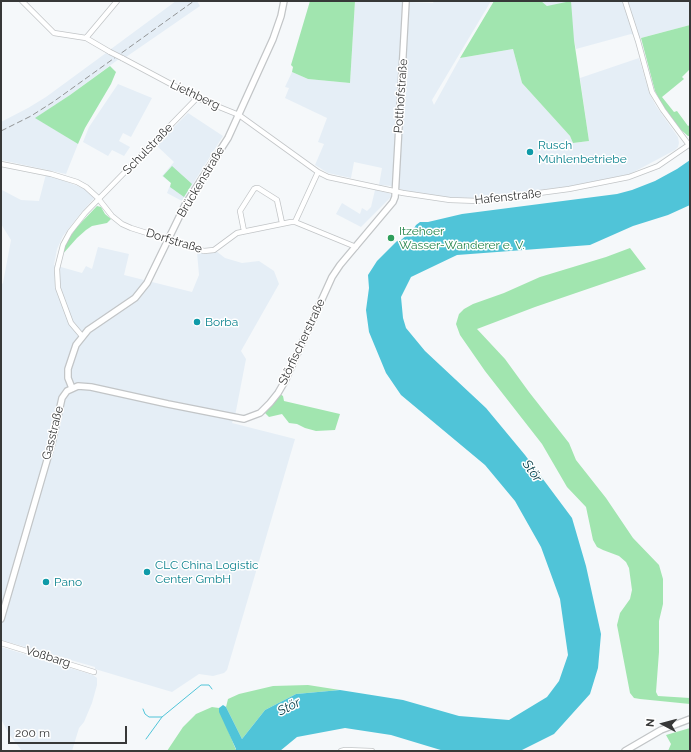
<!DOCTYPE html>
<meta charset="utf-8">
<style>
body{margin:0}
#map{position:relative;width:691px;height:752px;overflow:hidden;background:#f5f8fa;font-family:Raleway,sans-serif}
canvas{display:block}
.frame{position:absolute;inset:0;border:2px solid #373838;pointer-events:none}
.north{position:absolute;left:643px;top:704px;width:40px;height:40px;-webkit-text-stroke:3px #fff;paint-order:stroke;rotate:276deg;font-size:11px;font-weight:700;line-height:16px;text-align:center;color:#373838}
.north::after{content:'';display:block;margin:auto;width:14px;height:18px;background:#373838;clip-path:polygon(50% 0,100% 100%,50% 72%,0 100%)}
.scale{position:absolute;left:8px;top:726px;width:119px;height:18px;box-sizing:border-box;border:2px solid #373838;border-top:0;padding-left:5px;font-size:12px;line-height:14px;white-space:nowrap;color:#373838;-webkit-text-stroke:3px #fff;paint-order:stroke}
</style>
<div id="map">
<canvas width="691" height="752"></canvas>
<div class="frame"></div>
<div class="north">N</div>
<div class="scale">200 m</div>
</div>
<script>
const ctx = document.querySelector('canvas').getContext('2d');
ctx.lineJoin = 'round';
function fill(path, color) { ctx.fillStyle = color; ctx.fill(path, 'evenodd'); }
const poly = rows => new Path2D(rows.map(r => 'M' + r).join(''));
function trace(path, color, width, dash) { ctx.strokeStyle = color; ctx.lineWidth = width; ctx.lineCap = dash ? 'butt' : 'round'; ctx.setLineDash(dash || []); ctx.stroke(path); }
function label(font, color, halo, rows, align = 'center') {
  ctx.font = font + ' Raleway,sans-serif'; ctx.lineWidth = 3; ctx.setLineDash([]); ctx.textBaseline = 'middle'; ctx.strokeStyle = halo; ctx.fillStyle = color; for (const [text, x, y, turn = 0] of rows) {
    ctx.save(); ctx.translate(x, y); ctx.rotate((+turn || 0) * Math.PI / 180); ctx.textAlign = isNaN(turn) ? turn : align; if (halo) ctx.strokeText(text, 0, 0); ctx.fillText(text, 0, 0); ctx.restore();
  }
}
fill(poly([
 [176,1,197,1,200,6,126,57,123,56,70,95,36,118,78,144,66,174,1,160,1,122,28,108,46,97,106,53,108,54,113,51,111,49],
 [355,1,405,1,394,184,392,186,379,185,382,168,354,162,351,178,328,173,315,165,324,144,318,142,327,118,285,98,289,88,285,87,292,72,308,79,350,83],
 [434,1,491,1,432,100,434,105,460,58,513,49,522,83,570,136,573,143,589,141,580,78,639,58,649,92,656,106,678,137,679,143,678,147,675,150,630,174,572,186,475,198,444,197,405,191,400,189,398,186,408,2,433,3],
 [541,1,690,1,690,25,641,38,631,34,576,49,574,40,547,6],
 [118,84,152,98,131,137,123,133,119,141,130,147,124,156,112,150,108,156,83,142,89,127],
 [188,113,223,136,182,201,167,193,171,183,162,176,174,162,156,145],
 [46,174,83,188,95,197,77,218,63,236,57,249,54,265,82,273,86,266,92,269,98,247,129,254,124,275,192,292,199,275,197,252,207,254,216,251,225,258,242,263,259,261,274,271,279,284,241,351,246,359,235,416,232,423,295,439,227,670,224,673,213,676,199,674,172,692,95,669,95,667,1,640,1,285,3,283,11,240,1,224,1,192,2,190,21,200,39,201],
 [375,190,389,193,391,195,391,197,361,227,336,214,342,203,360,214,362,208,367,211,371,207],
 [1,647,93,675,97,678,97,685,92,703,84,722,79,728,72,751,22,751,9,734,1,719]
]), '#e5eef6');
fill(poly([
 [310,1,355,1,350,83,308,79,292,72,293,67,291,65],
 [494,1,541,1,547,6,571,1,574,40,589,141,573,143,570,136,522,83,513,49,460,58],
 [690,25,690,69,682,77,684,79,662,97,674,112,677,111,688,126,690,125,690,136,688,136,680,129,661,103,655,91,641,38],
 [110,66,116,72,111,84,85,128,78,144,35,118,70,95],
 [172,166,192,184,184,197,170,187,171,183,163,176],
 [97,206,101,207,105,214,111,219,107,223,92,226,86,230,77,238,61,256,66,243,76,228],
 [630,248,646,269,535,307,477,329,505,359,529,392,569,443,576,460,606,498,633,538,659,565,663,579,663,604,659,621,659,652,656,692,658,696,690,698,690,704,640,699,634,698,630,693,617,625,620,613,630,599,632,590,629,568,626,562,619,556,603,550,597,547,593,540,586,507,567,487,542,444,485,371,460,335,456,324,459,314,464,309,473,304,504,293,540,277,606,257],
 [280,394,283,396,284,401,340,414,335,430,316,431,305,428,297,424,289,423,282,414,269,417,265,413],
 [308,685,340,690,296,694,265,710,242,739,226,707,228,699,239,694,273,686],
 [212,707,219,708,236,750,235,751,167,751,183,727,196,714],
 [690,728,690,751,668,751,671,744,666,735]
]), '#a1e5af');
fill(poly([
 [690,160,690,205,668,215,633,226,590,245,457,255,411,277,401,297,403,318,406,328,425,351,486,408,525,455,572,518,586,566,601,634,598,668,590,694,554,734,520,751,444,751,391,735,345,728,297,737,280,751,235,751,236,749,219,712,219,708,223,705,226,707,242,739,265,710,296,694,340,690,403,700,459,716,509,720,547,697,559,681,568,655,560,599,541,547,515,501,485,465,401,395,386,373,369,332,366,310,369,288,368,275,377,261,397,241,401,240,413,230,416,225,420,222,428,222,462,214,617,194,632,190,655,181,677,169]
]), '#50c4d8');
trace(poly([
 [143,709,145,714,149,717,162,717,201,685,209,685,212,689],
 [146,739,162,717]
]), '#50c4d8', 1);
const minor = poly([
 [22,1,54,33,86,38,110,52],
 [625,1,638,41,652,92,663,110,689,145],
 [86,38,117,1],
 [122,58,197,98,239,115,318,172,295,222],
 [1,164,51,174,77,182,86,187,97,197,112,216,122,224,131,228,204,251,214,250,237,233,291,222,295,222,356,247],
 [318,172,328,177,403,193,450,200,479,201,569,189,629,177,658,166,690,144],
 [244,231,240,211,254,189,256,188,258,188,277,200,282,223],
 [82,336,71,323,58,288,57,269,63,245,70,232,85,213,197,98],
 [1,643,94,672],
 [341,751,345,750,372,751]
]);
const tertiary = poly([
 [72,388,68,378,68,369,76,345,88,330,135,298,147,283,185,205,228,138,273,39,281,16,284,1],
 [1,619,52,443,62,398,67,391,78,386,91,387,168,404,244,419,260,413,270,403,278,393,285,381,332,277,340,265,393,202,395,197,406,1],
 [625,751,661,730,690,719]
]);
trace(minor, '#c2c5c7', 6);
trace(tertiary, '#c2c5c7', 8);
trace(minor, '#fff', 4.5);
trace(tertiary, '#fff', 5.5);
trace(poly([
 [1,131,31,116,53,102,194,1]
]), '#929495', 1, [6, 3]);
const minorBridge = poly([
 [110,52,122,58]
]);
trace(minorBridge, '#c2c5c7', 6, []);
trace(minorBridge, '#fff', 4.5);
for (const [x, y, r, color] of [
 [530,152,4,"#0f9aa8"],
 [391,238,4,"#2e9e5b"],
 [197,322,4,"#0f9aa8"],
 [147,572,4,"#0f9aa8"],
 [46,582,4,"#0f9aa8"]
]) { const dot = new Path2D(); dot.arc(x, y, r, 0, 2 * Math.PI); ctx.fillStyle = color; ctx.fill(dot); trace(dot, '#fff', 1.5); }
label('12px', '#373838', '#fff', [
 ["Liethberg",195,95,25],
 ["Potthofstraße",401,96,-86],
 ["Schulstraße",148,149,-46],
 ["Brückenstraße",201,182,-59],
 ["Hafenstraße",508,197,-6],
 ["Dorfstraße",174,241,17],
 ["Störfischerstraße",302,342,-65],
 ["Gasstraße",53,433,-76],
 ["Voßbarg",48,657,17]
]);
label('12px', '#0d838f', '#fff', [
 ["Rusch",538,145],
 ["Mühlenbetriebe",538,159],
 ["Borba",205,322],
 ["CLC China Logistic",155,565],
 ["Center GmbH",155,579],
 ["Pano",54,582]
], 'left');
label('12px', '#27864d', '#fff', [
 ["Itzehoer",399,231],
 ["Wasser-Wanderer e. V.",399,245]
], 'left');
label('italic 13px', '#11454e', '#fff', [
 ["Stör",532,471,54],
 ["Stör",289,707,-27]
]);
</script>
